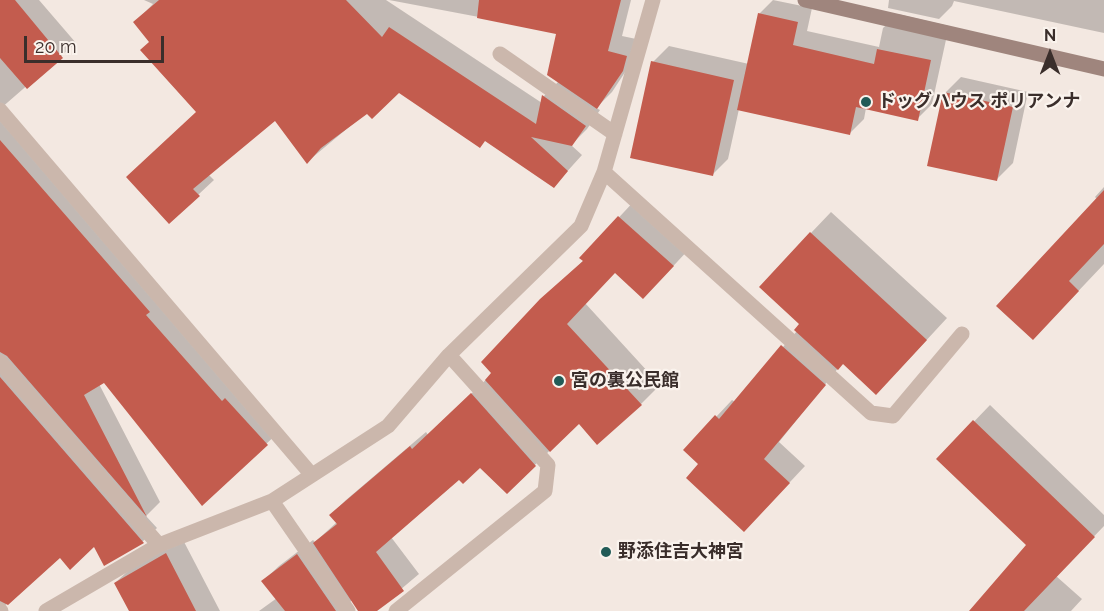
<!DOCTYPE html>
<meta charset="utf-8">
<style>
body{margin:0}
#map{position:relative;width:1104px;height:611px;overflow:hidden;background:#f3e8e1;font-family:Raleway,sans-serif}
canvas{display:block}
.north{position:absolute;left:1020px;top:24px;width:60px;height:60px;-webkit-text-stroke:4px #faf3ed;paint-order:stroke;rotate:0deg;font-size:16px;font-weight:700;line-height:24px;text-align:center;color:#3a2e2b}
.north::after{content:'';display:block;margin:auto;width:21px;height:27px;background:#3a2e2b;clip-path:polygon(50% 0,100% 100%,50% 72%,0 100%)}
.scale{position:absolute;left:24px;top:36px;width:140px;height:27px;box-sizing:border-box;border:3px solid #3a2e2b;border-top:0;padding-left:8px;font-size:18px;line-height:21px;white-space:nowrap;color:#3a2e2b;-webkit-text-stroke:4px #faf3ed;paint-order:stroke}
</style>
<div id="map">
<canvas width="1104" height="611"></canvas>
<div class="north">N</div>
<div class="scale">20 m</div>
</div>
<script>
const ctx = document.querySelector('canvas').getContext('2d');
ctx.lineJoin = 'round';
function fill(path, color) { ctx.fillStyle = color; ctx.fill(path, 'evenodd'); }
const poly = rows => new Path2D(rows.map(r => 'M' + r).join(''));
function trace(path, color, width, dash) { ctx.strokeStyle = color; ctx.lineWidth = width; ctx.lineCap = dash ? 'butt' : 'round'; ctx.setLineDash(dash || []); ctx.stroke(path); }
function label(font, color, halo, rows, align = 'center') {
  ctx.font = font + ' Raleway,"Noto Sans JP",sans-serif'; ctx.lineWidth = 4.5; ctx.setLineDash([]); ctx.textBaseline = 'middle'; ctx.strokeStyle = halo; ctx.fillStyle = color; for (const [text, x, y, turn = 0] of rows) {
    ctx.save(); ctx.translate(x, y); ctx.rotate((+turn || 0) * Math.PI / 180); ctx.textAlign = isNaN(turn) ? turn : align; if (halo) ctx.strokeText(text, 0, 0); ctx.fillText(text, 0, 0); ctx.restore();
  }
}
fill(poly([
 [0,0,39,0,76,43,0,109,281,430,202,504,104,381,99,384,160,502,146,516,157,528,143,541,105,564,95,545,60,556,0,610],
 [144,0,386,0,542,103,544,96,559,81,558,32,389,0,631,0,622,36,641,40,637,54,612,92,596,108,600,110,587,129,571,145,582,155,554,186,486,140,399,91,367,112,307,162,275,119,208,174,214,180,169,222,198,112,151,41,135,22,153,4],
 [773,0,812,8,807,31,879,47,883,28,898,14,949,26,932,104,917,119,866,108,864,119,849,134,739,109,728,159,712,175,653,62,669,46,749,64,759,14],
 [889,0,1104,0,1104,33,954,1,952,6,939,19,888,8],
 [961,77,1028,92,1013,163,997,179,945,93],
 [1104,187,1104,264,1049,322,1097,199,1095,197],
 [638,197,692,246,663,277,616,271,585,303,660,385,641,404,579,422,507,492,481,466,459,478,391,537,419,574,375,611,353,599,341,611,259,611,277,598,263,581,279,566,313,540,315,542,337,522,331,515,346,500,426,432,428,435,493,373,541,300,584,260,581,258],
 [831,212,947,318,897,372,844,363,839,367,779,442,805,466,760,514,685,450,732,400,735,402,797,331,801,324,811,233],
 [990,405,1104,515,1104,526,1056,576,1082,599,1071,611,971,611,1028,545,938,459],
 [182,538,220,611,131,611,115,583,131,568]
]), '#0003');
fill(poly([
 [0,0,15,0,63,58,27,89,0,58],
 [159,0,346,0,382,37,389,27,536,124,542,95,586,126,572,146,531,137,568,171,554,188,485,141,480,148,399,93,372,119,367,114,321,148,307,164,275,121,193,189,200,196,169,224,126,177,196,112,140,50,149,42,133,22],
 [479,0,621,0,608,51,627,56,623,71,597,109,547,75,556,34,477,18],
 [758,13,798,22,793,45,874,64,877,49,931,60,918,121,856,107,850,135,737,110],
 [651,61,734,80,713,176,630,158],
 [943,92,1013,107,997,181,927,166],
 [0,140,150,312,146,315,222,401,225,398,268,445,202,506,104,383,84,395,147,517,7,356,0,352],
 [1104,190,1104,244,1069,281,1079,291,1033,340,996,306],
 [618,216,674,266,643,299,615,273,567,324,642,405,597,445,579,424,550,452,485,380,491,373,481,362,540,299,583,261,579,258],
 [810,232,927,340,876,395,843,364,838,370,794,330,799,324,759,287],
 [781,345,826,385,764,459,790,483,744,532,686,478,698,464,683,450,715,415,719,419],
 [0,377,144,543,104,566,94,547,70,570,60,558,8,605,0,601],
 [471,393,536,466,507,494,480,468,463,484,459,480,376,552,404,591,377,611,358,611,313,543,337,524,329,515,410,446,412,449],
 [973,420,1095,537,1024,611,969,611,1026,545,936,459],
 [166,553,196,611,129,611,114,583],
 [297,554,336,611,285,611,261,581]
]), '#c35c4e');
trace(poly([
 [500,54,615,134],
 [0,110,311,474],
 [604,172,871,413,893,416,962,334],
 [0,362,159,545],
 [272,501,348,611],
 [0,610,1,611],
 [46,611,159,545,272,501,388,426,449,355,581,226,604,172,653,0],
 [396,611,545,491,548,465,449,355]
]), '#cbb7ac', 15);
trace(poly([
 [805,0,1104,69]
]), '#9f857d', 15);
for (const [x, y, r, color] of [
 [866,102,6,"#215b57"],
 [559,381,6,"#215b57"],
 [606,552,6,"#215b57"]
]) { const dot = new Path2D(); dot.arc(x, y, r, 0, 2 * Math.PI); ctx.fillStyle = color; ctx.fill(dot); trace(dot, '#faf3ed', 2); }
label('bold 18px', '#3a2e2b', '#faf3ed', [
 ["ドッグハウス ポリアンナ",878,102],
 ["宮の裏公民館",571,381],
 ["野添住吉大神宮",618,552]
], 'left');
</script>
